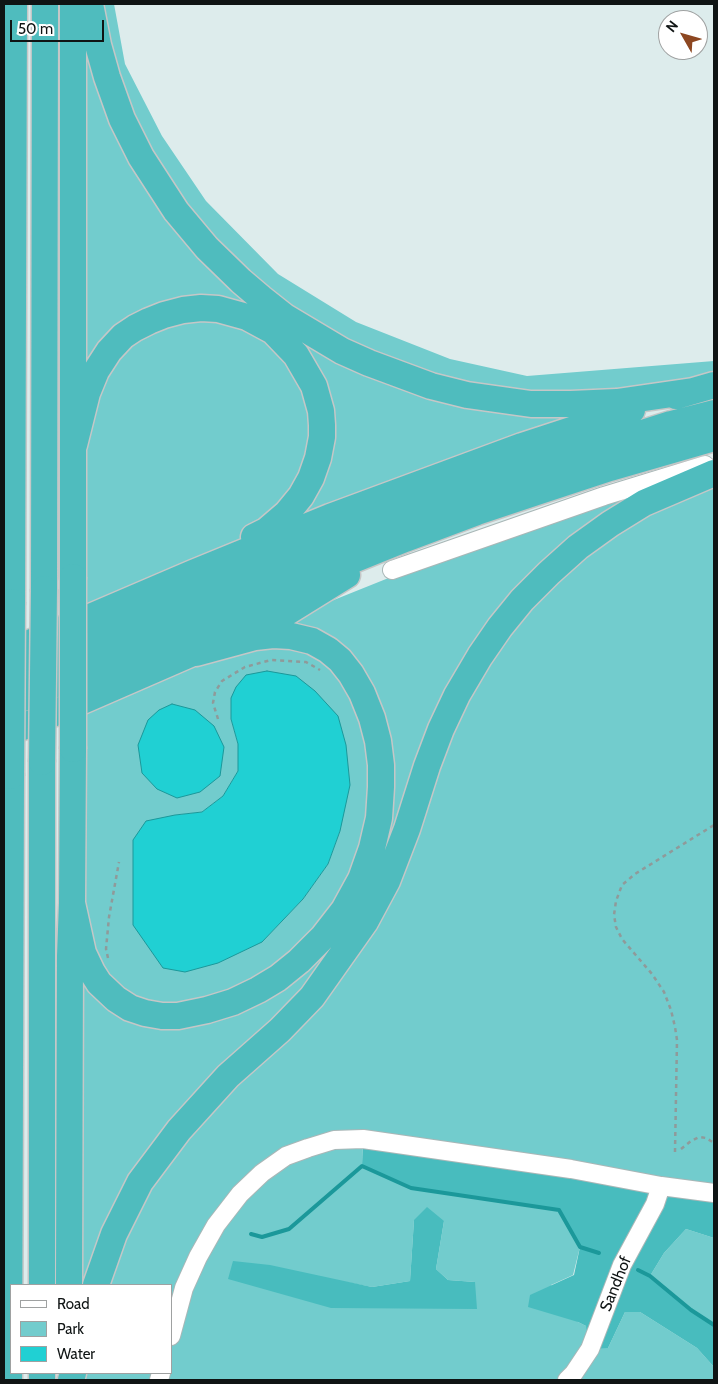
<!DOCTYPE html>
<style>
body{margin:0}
#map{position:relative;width:718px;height:1384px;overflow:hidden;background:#ddecec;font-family:Cabin,sans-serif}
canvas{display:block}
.frame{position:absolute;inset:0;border:5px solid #0f1414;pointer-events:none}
.legend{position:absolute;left:10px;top:1284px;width:162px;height:90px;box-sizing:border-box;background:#fff;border:1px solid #9fa1a1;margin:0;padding:6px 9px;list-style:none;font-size:15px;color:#0f1414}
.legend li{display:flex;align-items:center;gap:10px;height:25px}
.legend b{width:25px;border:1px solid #9fa1a1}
.north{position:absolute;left:658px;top:10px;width:50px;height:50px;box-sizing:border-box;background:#fff;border:1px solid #9fa1a1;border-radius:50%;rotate:308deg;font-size:14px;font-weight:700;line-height:20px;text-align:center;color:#0f1414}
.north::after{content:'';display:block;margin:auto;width:18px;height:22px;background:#8d4721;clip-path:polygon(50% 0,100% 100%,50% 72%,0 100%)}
.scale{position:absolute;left:10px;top:20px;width:94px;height:22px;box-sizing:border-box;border:2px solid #0f1414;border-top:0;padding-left:6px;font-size:15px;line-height:18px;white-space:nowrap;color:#0f1414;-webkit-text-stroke:4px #fff;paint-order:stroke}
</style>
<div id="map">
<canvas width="718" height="1384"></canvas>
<div class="frame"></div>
<ul class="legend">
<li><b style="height:6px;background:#fff"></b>Road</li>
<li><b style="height:14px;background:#72cccd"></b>Park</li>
<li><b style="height:14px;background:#20d0d3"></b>Water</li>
</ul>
<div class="north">N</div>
<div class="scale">50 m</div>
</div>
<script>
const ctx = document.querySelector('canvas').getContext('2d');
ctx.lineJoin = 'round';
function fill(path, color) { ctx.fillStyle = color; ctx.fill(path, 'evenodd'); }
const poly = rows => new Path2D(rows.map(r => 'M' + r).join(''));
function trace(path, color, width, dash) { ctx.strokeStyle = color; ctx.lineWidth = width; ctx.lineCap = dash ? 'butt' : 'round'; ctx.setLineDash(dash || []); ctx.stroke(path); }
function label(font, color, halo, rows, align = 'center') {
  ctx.font = font + ' Cabin,sans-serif'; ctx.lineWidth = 4; ctx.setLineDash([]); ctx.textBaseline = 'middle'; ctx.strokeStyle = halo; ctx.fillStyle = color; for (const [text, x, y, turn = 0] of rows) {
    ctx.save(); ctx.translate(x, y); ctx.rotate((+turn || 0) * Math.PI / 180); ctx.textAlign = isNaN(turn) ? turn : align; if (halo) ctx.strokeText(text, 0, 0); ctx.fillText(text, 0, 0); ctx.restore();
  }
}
fill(poly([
 [78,4,130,152,321,347,590,412,279,530,327,428,278,329,156,312,78,394],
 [94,4,114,4,125,64,162,136,206,201,278,274,356,322,450,359,527,376,714,361,714,373,644,390,539,395,434,378,311,324,204,232,138,134],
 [191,314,269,335,310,390,311,465,264,527,232,545,85,609,82,432,88,404,126,341],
 [714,478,714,1193,363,1132,362,1166,411,1188,559,1210,580,1247,573,1275,551,1285,578,1322,586,1326,608,1348,625,1312,640,1312,697,1348,714,1367,714,1380,85,1380,86,1373,171,1373,171,1285,104,1285,155,1172,288,1030,436,754,509,625,608,532],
 [414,1220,444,1221,436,1269,448,1280,475,1282,331,1308,335,1280,372,1287,410,1281],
 [642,490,520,588,375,881,306,987,226,1065,88,1285,74,1285,76,956,133,1015,263,994,374,863,365,687,269,626,401,573],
 [239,644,313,648,360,702,374,797,344,896,282,968,192,1008,124,998,84,944,84,708],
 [231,719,340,831,328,864,303,899,262,942,175,815,202,812,223,796,238,771,238,744],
 [686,1229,714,1238,714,1325,691,1310,650,1276,664,1253]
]), '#72cccd');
fill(poly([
 [363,1139,714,1193,714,1238,686,1229,664,1253,650,1276,691,1310,714,1325,714,1367,697,1348,640,1312,625,1312,608,1348,590,1349,586,1326,578,1322,528,1307,530,1295,574,1275,580,1247,559,1210,411,1188,362,1166],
 [427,1207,444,1221,436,1269,448,1280,475,1282,477,1309,331,1308,228,1279,233,1261,270,1265,372,1287,410,1281,414,1220]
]), '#48bcbe');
const water = poly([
 [267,671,296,676,315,691,338,716,346,745,350,785,340,831,328,864,303,899,262,942,218,963,185,972,163,968,133,925,133,840,146,821,175,815,202,812,223,796,238,771,238,744,231,719,231,698,236,687,246,675,267,671],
 [172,704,195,710,214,726,224,747,220,776,200,792,177,798,157,789,142,773,138,745,148,720,159,710,172,704]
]);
fill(water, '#20d0d3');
trace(water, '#1b989a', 1);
trace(poly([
 [251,1234,262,1237,289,1229,362,1166,411,1188,559,1210,580,1247,599,1253],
 [638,1270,650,1276,691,1310,714,1325]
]), '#1b989a', 4);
const minor = poly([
 [392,570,604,496,705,465],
 [171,1336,184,1288,198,1257,216,1225,240,1194,262,1173,286,1156,308,1148,334,1140,363,1139,571,1169,661,1186,714,1193],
 [159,1380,161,1373],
 [567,1380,574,1373,590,1349,622,1265,655,1204,661,1186]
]);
const highway = poly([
 [73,4,73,577],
 [90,4,98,45,107,77,122,119,141,157,176,211,207,248,241,281,261,298,285,317,342,351,369,363,431,386,467,395,531,404,571,404,617,402,693,391],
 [676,396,714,385],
 [74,445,87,393,96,371,109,351,123,336,135,328,149,321,164,315,183,310,201,308,218,309,247,317,273,331,296,355,314,386,321,411,322,425,322,437,318,458,311,478,301,496,287,513,266,531,254,537],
 [44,589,45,4],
 [12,602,14,4],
 [4,654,193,573,330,517,522,446,632,410],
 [4,681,202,596,338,540,469,491,602,446,671,424,714,413],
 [4,706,212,617,405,539,477,512,537,492,610,468,714,438],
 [4,735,289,611,347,575],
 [72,903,83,953,92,972,99,983,116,999,130,1008,145,1013,162,1016,178,1016,207,1010,233,1002,258,990,278,978,299,961,323,937,344,910,361,879,372,848,379,818,381,787,381,765,378,741,372,718,362,693,351,674,340,660,328,650,312,641,291,636,273,635,255,637,196,653],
 [42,1285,42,762],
 [69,1285,70,956,72,903,73,749],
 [96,1285,114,1234,140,1182,179,1130,228,1076,280,1030,312,997,365,922,387,881,407,829,427,766,441,729,457,695,480,656,500,627,522,600,549,573,578,547,610,524,644,503,714,473],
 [9,1380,11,776],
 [42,1380,42,1373],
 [71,1380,73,1373]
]);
trace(minor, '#a9b7b7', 20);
trace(highway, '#c5c7c7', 29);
trace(poly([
 [218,719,213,703,215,692,222,681,245,667,271,660,306,662,320,670],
 [108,958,106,949,109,917,119,862],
 [681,1149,691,1141,699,1137,706,1138,714,1143],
 [675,1152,677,1040,675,1027,671,1010,664,992,652,974,622,939,616,927,614,915,616,901,622,885,635,874,714,825]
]), '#8f9a9a', 2.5, [4, 4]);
trace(minor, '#fff', 18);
trace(highway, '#4fbcbe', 26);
const highwayBridge = poly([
 [73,749,73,577],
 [42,762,44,589],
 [11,776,12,602]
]);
trace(highwayBridge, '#c5c7c7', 29, []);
trace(highwayBridge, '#4fbcbe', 26);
label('16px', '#0f1414', '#fff', [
 ["Sandhof",616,1284,-68]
]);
</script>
